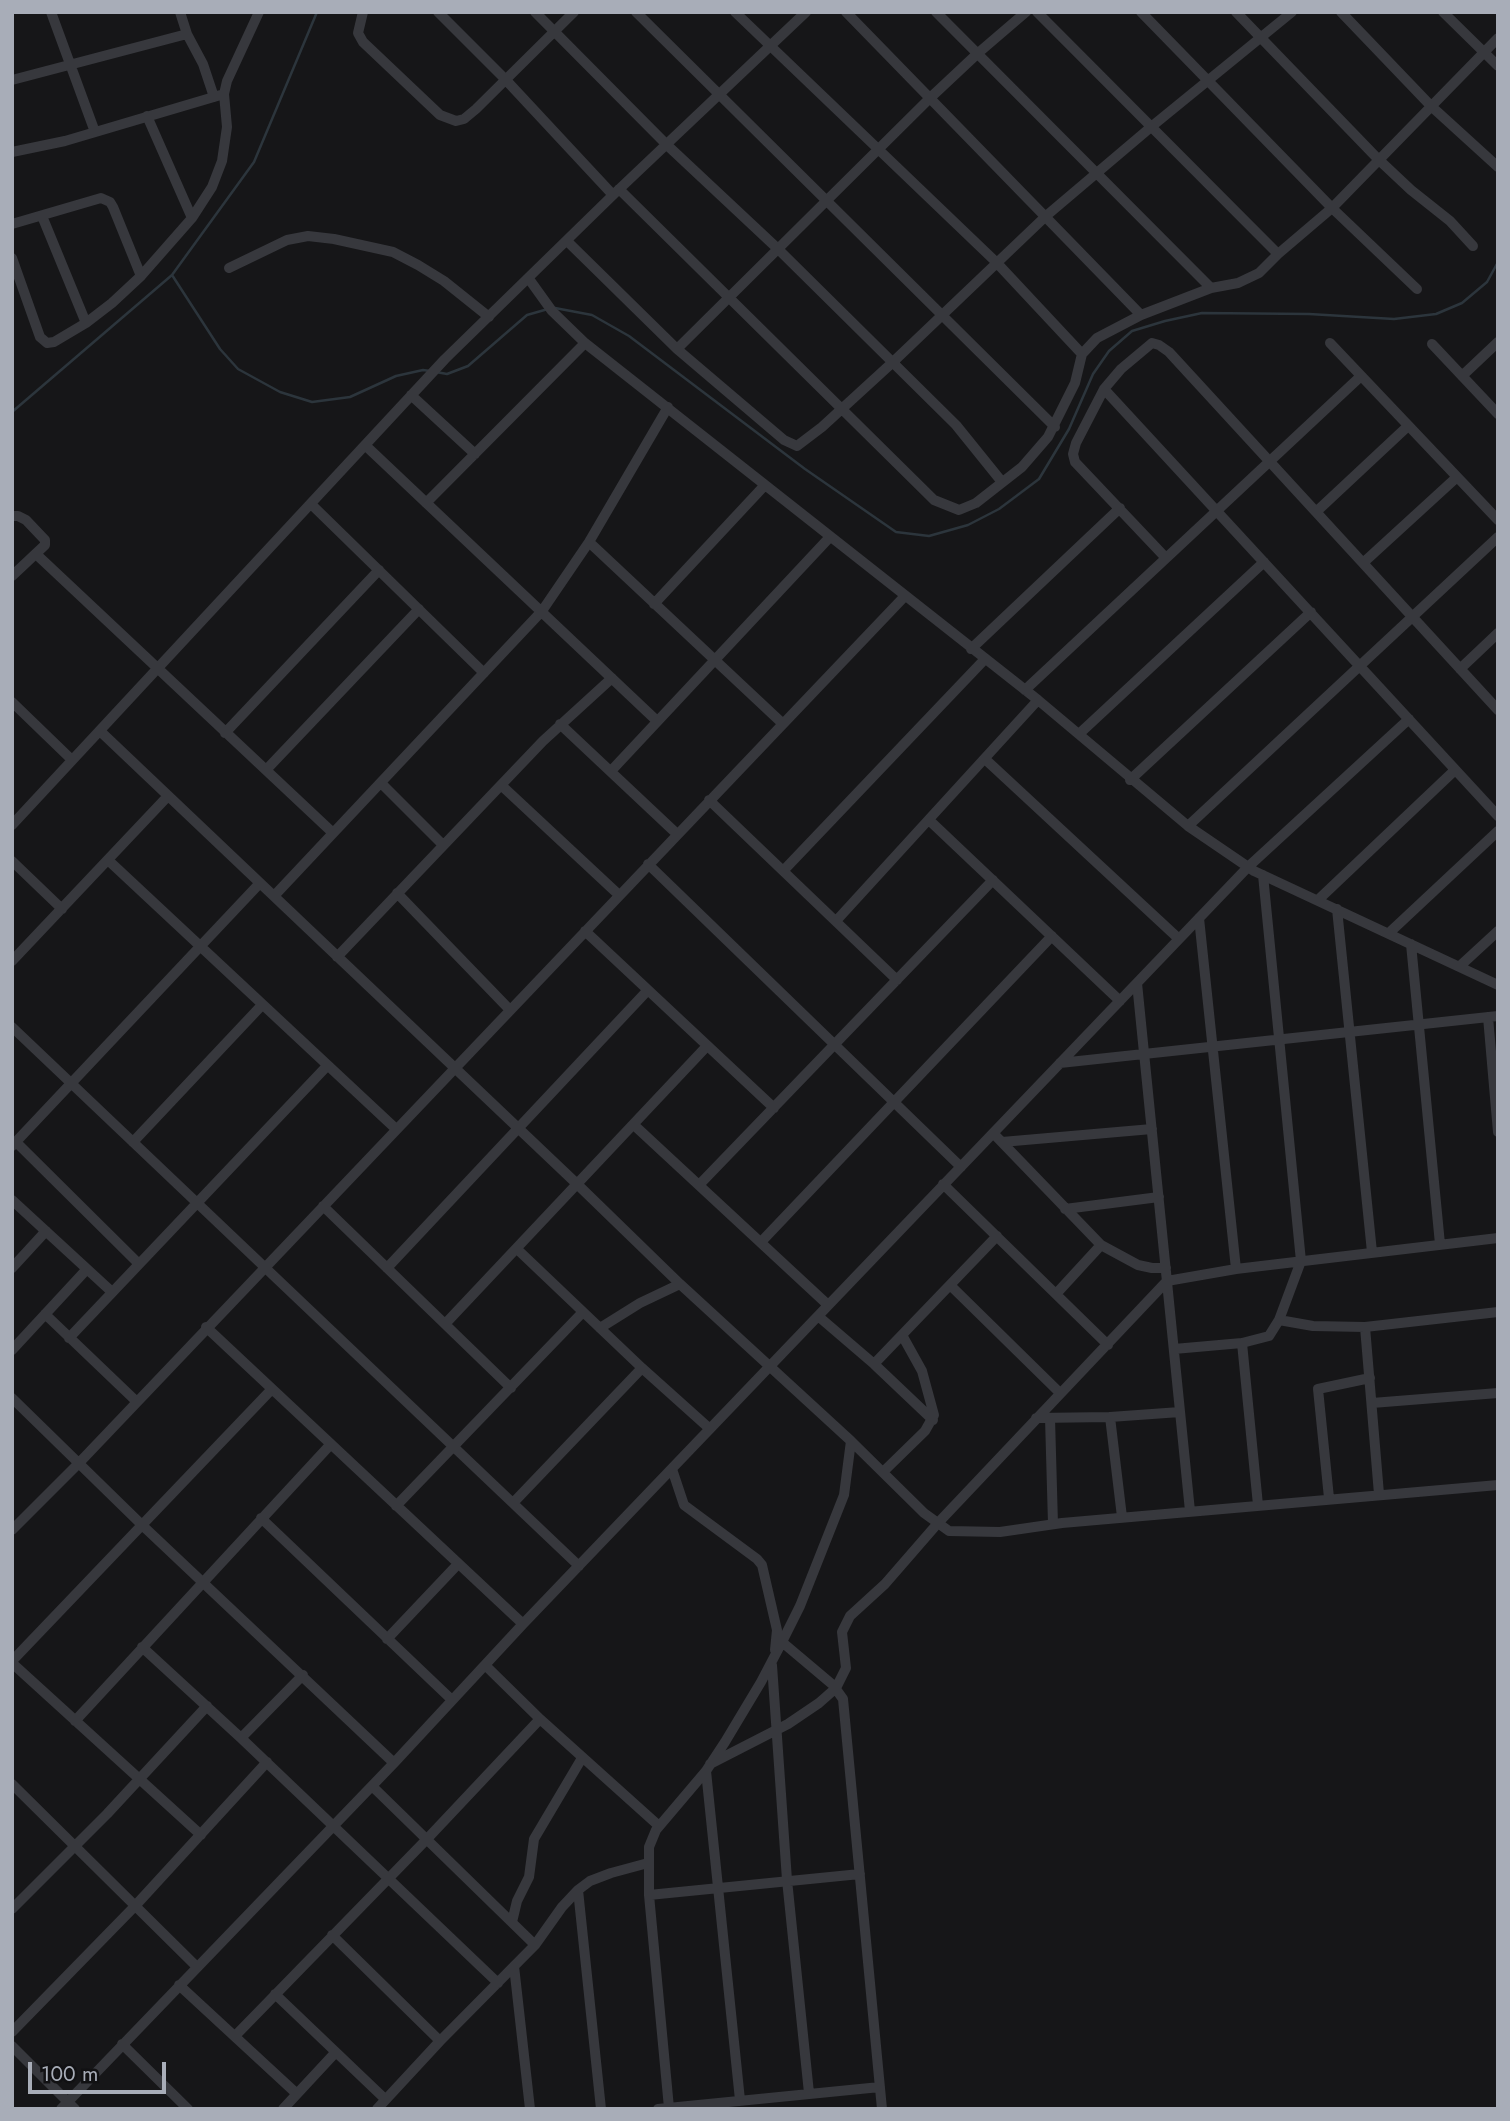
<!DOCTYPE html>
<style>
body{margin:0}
#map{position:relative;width:1510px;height:2121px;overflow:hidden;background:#161618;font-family:Jost,sans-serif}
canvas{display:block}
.frame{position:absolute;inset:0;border:14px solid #a8adb8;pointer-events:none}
.scale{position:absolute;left:28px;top:2062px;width:138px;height:32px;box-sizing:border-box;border:4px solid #a8adb8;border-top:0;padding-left:9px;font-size:21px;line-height:24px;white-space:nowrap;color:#a8adb8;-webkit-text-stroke:5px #111113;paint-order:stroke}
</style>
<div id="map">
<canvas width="1510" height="2121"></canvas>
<div class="frame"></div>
<div class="scale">100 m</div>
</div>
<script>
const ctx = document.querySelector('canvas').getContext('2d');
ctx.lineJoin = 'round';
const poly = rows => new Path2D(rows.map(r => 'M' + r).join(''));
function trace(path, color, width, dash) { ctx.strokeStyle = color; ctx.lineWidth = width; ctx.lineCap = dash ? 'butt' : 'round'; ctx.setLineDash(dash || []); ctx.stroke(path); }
trace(poly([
 [172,275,220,349,238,369,280,392,312,402,350,397,396,376,423,370,430,371],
 [555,308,592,315,629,336,805,469,896,532,929,536,968,525,999,509,1039,479,1069,429,1093,374,1109,351,1132,331,1165,321,1202,313,1309,314,1394,319,1436,314,1462,303,1487,282,1498,262],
 [436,372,447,374,468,366,527,315,548,309],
 [12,412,172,275,254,162,317,12]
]), '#2c353c', 2.5);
trace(poly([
 [51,12,95,132],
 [180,12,187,34,203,64,214,97],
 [363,12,358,33,363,42,440,115,456,121,464,119,476,109,574,12],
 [438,12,505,79,613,195],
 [535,12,667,145,778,249,956,425,1002,482],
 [636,12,1055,427],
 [735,12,996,262,1082,354],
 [846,12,1141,315],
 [936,12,1211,288],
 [1037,12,1278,254],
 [1141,12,1332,208,1417,289],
 [1236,12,1378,159,1411,190,1450,221,1473,246],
 [1341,12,1431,106,1498,167],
 [1443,12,1498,66],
 [12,80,187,34],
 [147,116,192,218],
 [12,152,65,141,224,94],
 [619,189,934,500,959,510,976,503,1022,467,1048,437,1075,383,1082,354,1097,338,1141,315,1211,288,1238,283,1259,273,1278,254,1332,208,1498,38],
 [42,216,86,323],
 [12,224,101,198,110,202,113,207,141,276],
 [567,241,677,349,784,440,797,446,822,427,893,362,1046,216,1151,127,1292,12],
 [12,258,40,337,47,343,54,342,86,323,112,303,141,276,192,218,212,187,222,161,227,127,224,94,227,81,259,12],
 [229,268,287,240,308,236,334,239,393,252,418,265,444,281,489,317],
 [529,279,552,311,585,343,1038,700,1188,826,1254,871,1498,985],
 [1330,343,1498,520],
 [1432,344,1498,414],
 [677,349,929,99,977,54,1026,12],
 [1462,376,1498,342],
 [1104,389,1498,816],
 [411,395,475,454],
 [365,445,657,721],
 [426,503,585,343],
 [311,504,484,673],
 [1316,512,1408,426],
 [12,516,18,516,26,520,45,540,45,545,12,576],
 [589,542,782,723],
 [36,554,333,833],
 [1165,557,1075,462,1073,454,1076,443,1104,389,1121,369,1152,343,1159,345,1169,352,1498,710],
 [1363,563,1457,477],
 [654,604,765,485],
 [971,649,1120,508],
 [1460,669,1498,633],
 [1025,690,1361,376],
 [12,702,72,760],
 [560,724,677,834],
 [100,731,577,1184,680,1284,851,1441,924,1513,949,1531,1000,1532,1062,1523,1498,1485],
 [225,733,379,570],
 [1079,734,1264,562],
 [985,759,1179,939],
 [266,770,419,609],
 [611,771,829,538],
 [1130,780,1311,612],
 [381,783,443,845],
 [501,785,619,895],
 [709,800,897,980],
 [929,820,1120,1001],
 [12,825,445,359,613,195,806,12],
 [1188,826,1498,537],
 [108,860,396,1129],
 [12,861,62,909],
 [648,864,961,1167],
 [784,870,985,659],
 [397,893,510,1010],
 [274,896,542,611,589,542,668,407],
 [1318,900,1455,770],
 [1337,909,1372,1252],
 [1199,918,1236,1269],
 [836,921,1038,700],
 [585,931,774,1108],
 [1389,933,1498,831],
 [1411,944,1440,1244],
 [337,957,543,741,612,678],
 [12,961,168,796],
 [1460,966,1498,931],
 [1137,983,1190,1511],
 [1488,1017,1498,1132],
 [12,1027,579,1566],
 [1060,1063,1498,1016],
 [634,1125,828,1305],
 [993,1133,1101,1245,1138,1265,1152,1268,1166,1268],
 [16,1142,139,1264],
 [133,1142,262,1005],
 [1002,1142,1152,1129],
 [12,1146,260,883],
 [943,1184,1108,1345],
 [699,1185,993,880],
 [12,1200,112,1292],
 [323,1206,511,1388],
 [1065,1209,1159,1197],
 [761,1242,1052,936],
 [517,1249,642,1368,710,1429],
 [12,1268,46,1231],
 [387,1268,648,990],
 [950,1285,1060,1393],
 [1056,1294,1101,1245],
 [45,1314,137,1402],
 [818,1316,874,1364,933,1420],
 [1279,1320,1313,1326,1365,1327,1498,1312],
 [446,1323,707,1046],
 [206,1327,523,1624],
 [1365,1327,1379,1494],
 [600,1328,640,1303,680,1284],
 [69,1338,327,1066],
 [1242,1343,1258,1505],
 [1174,1349,1242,1343,1269,1336,1279,1320,1301,1261,1263,875],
 [12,1350,87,1269],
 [874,1364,997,1236],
 [12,1398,142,1525,394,1763],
 [1372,1403,1498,1393],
 [1110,1417,1122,1517],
 [1036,1418,1110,1417,1180,1412],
 [1050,1418,1053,1524],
 [672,1469,684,1505,757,1559,762,1565,777,1630,775,1650],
 [883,1472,925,1431,934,1415,922,1371,902,1335],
 [1329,1498,1318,1389,1370,1378],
 [513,1503,642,1368],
 [396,1506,582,1313],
 [261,1518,452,1700],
 [12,1530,79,1463,904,597],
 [387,1639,458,1564],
 [782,1642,833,1685,843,1699,882,2109],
 [142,1647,241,1738,498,1983],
 [12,1661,272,1389],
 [12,1663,201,1835],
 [772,1665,787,1880,809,2093],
 [540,1719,659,1826],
 [75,1721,331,1444],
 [241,1738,303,1675],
 [710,1764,788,1724,819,1703,836,1688,846,1668,842,1632,850,1616,885,1584,938,1523,1167,1281,1236,1269,1498,1238],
 [706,1771,740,2100],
 [12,1784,196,1966],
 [372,1786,535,1945],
 [578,1890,601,2109],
 [649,1895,860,1874],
 [12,1909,107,1814,207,1706],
 [512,1922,517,1901,529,1877,534,1839,582,1758],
 [332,1935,440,2041],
 [514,1966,530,2109],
 [179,1985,297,2094],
 [275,1994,385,2099],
 [12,2032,135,1906,267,1762],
 [235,2036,427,1839,540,1719,485,1665],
 [122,2044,188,2109],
 [12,2046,75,2109],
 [669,2108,649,1895,649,1847,656,1830,706,1771,725,1742,761,1682,782,1642,800,1606,844,1495,851,1441],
 [61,2109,394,1763,523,1624,1248,867,1409,719],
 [283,2109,335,2053],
 [377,2109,440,2041,535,1945,562,1907,578,1890,590,1881,611,1873,648,1863],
 [658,2109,880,2087]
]), '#37383d', 10);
</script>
